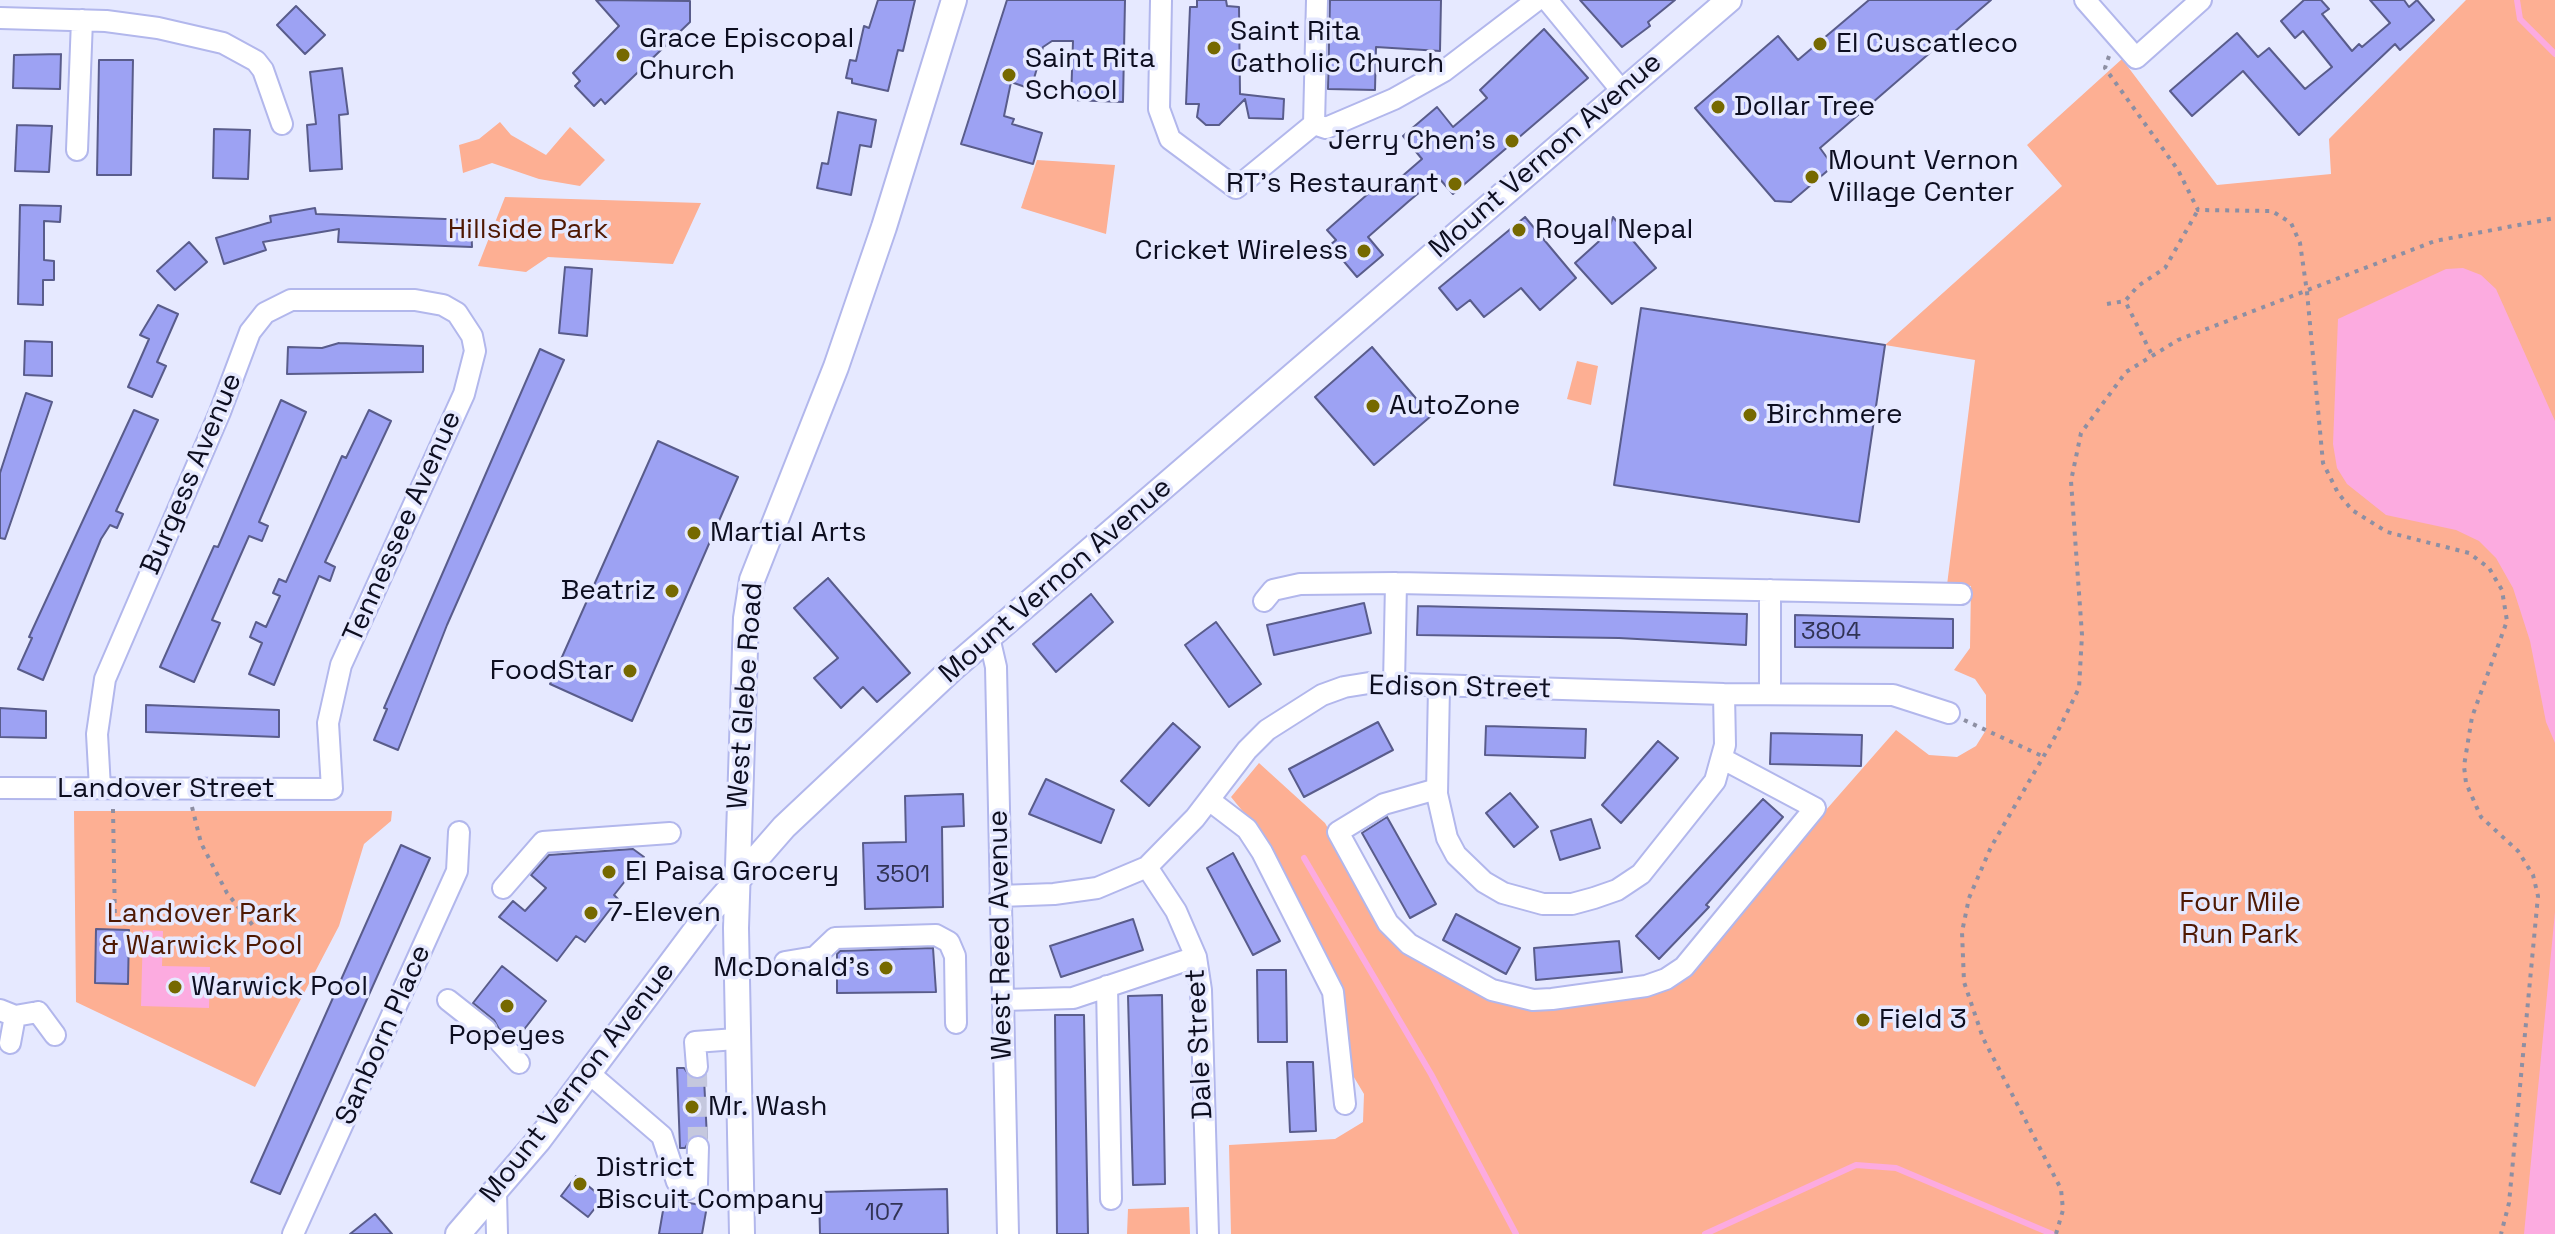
<!DOCTYPE html>
<style>
body{margin:0}
canvas{display:block;background:#e6e9ff}
</style>
<canvas width="2555" height="1234"></canvas>
<script>
const ctx = document.querySelector('canvas').getContext('2d');
ctx.lineJoin = 'round';
function fill(path, color) { ctx.fillStyle = color; ctx.fill(path, 'evenodd'); }
const poly = rows => new Path2D(rows.map(r => 'M' + r).join(''));
function trace(path, color, width, dash) { ctx.strokeStyle = color; ctx.lineWidth = width; ctx.lineCap = dash ? 'butt' : 'round'; ctx.setLineDash(dash || []); ctx.stroke(path); }
function label(font, color, halo, rows, align = 'center') {
  ctx.font = font + ' "Space Grotesk",sans-serif'; ctx.lineWidth = 7; ctx.setLineDash([]); ctx.textBaseline = 'middle'; ctx.strokeStyle = halo; ctx.fillStyle = color; for (const [text, x, y, turn = 0] of rows) {
    ctx.save(); ctx.translate(x, y); ctx.rotate((+turn || 0) * Math.PI / 180); ctx.textAlign = isNaN(turn) ? turn : align; if (halo) ctx.strokeText(text, 0, 0); ctx.fillText(text, 0, 0); ctx.restore();
  }
}
fill(poly([
 [2466,0,2555,0,2555,1234,1231,1234,1229,1145,1335,1139,1363,1122,1364,1094,1346,1064,1346,1009,1311,929,1259,831,1231,797,1259,763,1325,823,1383,928,1417,960,1496,998,1667,988,1684,979,1762,883,1896,730,1929,755,1957,757,1976,746,1986,730,1986,695,1975,679,1954,670,1970,648,1971,586,1947,585,1975,360,1885,345,2062,186,2027,145,2122,59,2217,185,2331,174,2329,139],
 [500,122,511,135,546,155,570,127,605,160,580,186,539,179,492,163,463,173,459,145,479,139],
 [1037,160,1115,165,1106,234,1021,208],
 [505,197,701,203,673,264,548,257,526,272,478,266],
 [1577,361,1598,366,1591,405,1567,399],
 [74,811,392,811,391,821,364,844,339,926,255,1087,76,1002],
 [1189,1207,1190,1234,1127,1234,1128,1209]
]), '#fdaf93');
fill(poly([
 [2463,268,2481,275,2496,289,2555,421,2555,743,2546,722,2530,641,2513,588,2496,558,2479,541,2456,530,2386,515,2347,484,2337,468,2333,444,2338,319,2446,269],
 [2555,912,2555,1234,2524,1234],
 [143,930,163,931,162,966,210,967,209,1008,141,1006]
]), '#fcabe0');
trace(poly([
 [2517,0,2520,19,2555,54],
 [1304,858,1431,1074,1516,1234],
 [1705,1234,1856,1165,1896,1168,2052,1234]
]), '#fcabe0', 6);
const building = poly([
 [596,0,690,1,690,22,605,104,601,99,594,106,575,86,580,81,573,73,619,26,596,0],
 [878,0,915,0,903,51,898,50,888,91,852,83,852,79,846,78,850,60,856,61,864,26,869,28,878,0],
 [1007,0,1125,0,1123,102,1071,100,1073,41,1052,41,1043,47,1031,89,1011,82,1004,116,1014,119,1012,124,1042,133,1033,164,961,144,1007,0],
 [1197,0,1226,0,1227,6,1239,7,1240,94,1284,99,1283,119,1249,118,1245,99,1219,125,1206,125,1197,117,1199,104,1186,104,1190,7,1197,7,1197,0],
 [1330,0,1441,0,1440,51,1376,47,1375,90,1328,89,1330,0],
 [1580,0,1675,0,1648,22,1650,26,1622,47,1580,0],
 [1869,0,1991,0,1820,148,1833,166,1791,202,1775,201,1695,108,1778,36,1798,60,1869,0],
 [2304,0,2321,0,2329,9,2322,14,2352,51,2359,44,2362,47,2390,23,2370,0,2404,0,2409,7,2417,0,2434,20,2400,50,2395,44,2299,135,2243,71,2192,116,2170,91,2237,33,2258,57,2269,48,2305,89,2332,67,2303,31,2295,38,2281,21,2304,0],
 [296,6,325,35,305,54,277,25,296,6],
 [1544,29,1588,78,1453,194,1438,177,1409,201,1368,237,1383,255,1357,277,1330,245,1336,240,1327,230,1378,185,1384,192,1422,159,1403,136,1437,107,1453,127,1487,98,1480,90,1544,29],
 [61,54,60,89,13,88,14,55,61,54],
 [99,60,133,60,131,175,97,175,99,60],
 [342,68,348,114,339,115,342,169,310,171,307,125,316,124,310,72,342,68],
 [838,112,876,120,871,147,860,145,851,195,817,188,822,163,828,164,838,112],
 [17,125,52,126,49,172,15,171,17,125],
 [214,129,250,130,248,179,213,178,214,129],
 [20,205,61,206,60,222,44,221,44,260,54,261,54,280,43,280,43,305,18,304,20,205],
 [315,208,316,214,471,220,472,247,338,242,339,229,263,242,266,250,224,264,216,238,271,222,270,216,315,208],
 [1525,217,1576,278,1540,310,1521,288,1484,317,1470,300,1457,310,1439,288,1525,217],
 [1613,217,1656,268,1612,304,1575,263,1607,234,1613,217],
 [189,242,207,262,175,290,157,271,189,242],
 [565,267,592,269,587,336,559,333,565,267],
 [158,305,178,314,157,362,166,366,152,397,128,387,149,339,140,335,158,305],
 [1641,308,1885,345,1859,522,1614,485,1641,308],
 [25,341,52,342,52,376,24,375,25,341],
 [339,343,423,346,423,372,287,374,288,347,322,348,339,343],
 [1372,347,1431,416,1374,465,1315,397,1372,347],
 [540,349,564,360,447,625,398,750,374,740,387,709,384,708,540,349],
 [26,393,52,402,5,539,0,538,0,473,26,393],
 [281,400,306,412,259,522,268,526,262,541,249,536,212,620,220,623,194,682,160,667,214,546,218,547,281,400],
 [134,410,158,420,116,511,123,514,117,528,110,525,101,539,43,680,18,669,32,638,29,637,134,410],
 [369,410,391,421,325,562,335,567,330,581,319,576,274,685,249,674,262,643,250,637,256,622,266,627,280,596,273,593,279,579,286,582,342,456,346,458,369,410],
 [658,441,738,477,632,721,550,684,658,441],
 [828,578,910,673,877,702,863,687,841,708,814,678,838,658,794,608,828,578],
 [1091,594,1113,622,1056,672,1033,644,1091,594],
 [1364,603,1371,633,1274,655,1267,625,1364,603],
 [1418,606,1747,614,1746,645,1619,638,1417,635,1418,606],
 [1795,615,1953,619,1953,648,1795,647,1795,615],
 [1216,622,1261,684,1229,707,1185,645,1216,622],
 [146,705,279,710,279,737,146,732,146,705],
 [0,708,46,711,46,738,0,737,0,708],
 [1378,722,1393,750,1304,797,1289,769,1378,722],
 [1173,723,1200,747,1149,806,1121,781,1173,723],
 [1486,726,1586,729,1585,758,1485,755,1486,726],
 [1771,733,1862,735,1861,766,1770,764,1771,733],
 [1658,741,1678,758,1621,823,1602,805,1658,741],
 [1046,779,1114,810,1101,843,1029,814,1046,779],
 [1510,793,1538,827,1514,847,1486,813,1510,793],
 [963,794,964,826,942,827,943,907,865,909,863,843,906,842,905,796,963,794],
 [1763,799,1783,817,1706,905,1709,907,1659,959,1636,936,1763,799],
 [1387,817,1436,904,1410,918,1362,833,1387,817],
 [1591,819,1600,848,1560,860,1551,831,1591,819],
 [401,845,430,858,280,1194,251,1182,401,845],
 [633,849,644,857,614,895,618,899,585,942,576,936,557,961,499,917,513,901,525,911,546,888,531,875,549,855,633,849],
 [1233,853,1280,941,1253,955,1207,868,1233,853],
 [1456,914,1520,948,1506,974,1443,940,1456,914],
 [1133,919,1143,950,1061,977,1050,946,1133,919],
 [96,929,129,930,128,984,95,983,96,929],
 [1619,941,1622,972,1536,980,1534,948,1619,941],
 [933,948,936,992,837,993,837,954,840,951,933,948],
 [502,966,546,1001,516,1040,499,1029,494,1020,473,1003,502,966],
 [1257,970,1286,970,1287,1042,1258,1042,1257,970],
 [1162,995,1165,1184,1133,1185,1128,996,1162,995],
 [1055,1015,1084,1015,1088,1234,1057,1234,1055,1015],
 [1287,1062,1313,1062,1316,1131,1290,1132,1287,1062],
 [677,1068,684,1068,692,1079,704,1078,707,1138,693,1135,685,1148,680,1148,677,1068],
 [576,1176,603,1198,588,1217,561,1196,576,1176],
 [947,1189,948,1234,820,1234,819,1192,947,1189],
 [665,1199,707,1206,702,1234,659,1234,665,1199],
 [375,1214,392,1234,350,1234,375,1214]
]);
fill(building, '#9da2f3');
trace(building, '#595c8b', 2);
trace(poly([
 [697,1067,698,1147]
]), '#c5c8de', 20, [20, 10]);
const minor = poly([
 [1161,0,1159,109,1170,139,1236,188,1314,124,1317,0],
 [1547,0,1621,90],
 [2085,0,2136,58,2201,0],
 [0,18,106,21,158,28,223,43,256,61,263,70,282,124],
 [1314,124,1326,128,1394,99,1444,71,1537,0],
 [77,150,82,20],
 [1264,601,1273,590,1300,584,1396,583,1961,594],
 [989,637,996,667,1008,1234],
 [1394,684,1396,583],
 [1439,686,1437,794,1447,838,1456,855,1484,882,1503,893,1543,904,1572,904,1594,898,1617,890,1641,874,1715,781,1725,745,1724,694],
 [1770,694,1770,590],
 [0,788,332,789,328,723,341,665,464,394,475,351,472,336,457,313,443,305,415,300,291,300,265,313,250,332,220,412,105,679,97,734,100,788],
 [1437,789,1384,804,1338,832,1388,923,1409,944,1492,990,1533,1000,1552,999,1646,986,1666,979,1684,967,1815,808,1723,759],
 [1209,800,1247,829,1262,852,1333,992,1345,1104],
 [1147,867,1176,911,1196,957,1201,990,1208,1234],
 [503,888,543,842,670,833],
 [1000,896,1054,894,1097,888,1147,867,1195,818,1247,750,1267,730,1322,695,1344,687,1369,683,1724,694,1893,695,1949,713],
 [785,962,815,957,835,938,936,935,949,942,955,956,956,1023],
 [1107,986,1111,1199],
 [448,1000,486,1030],
 [1003,1000,1073,998,1196,957],
 [0,1010,15,1016,38,1012],
 [38,1012,55,1035],
 [500,1042,519,1063],
 [10,1043,15,1016],
 [697,1067,695,1042,736,1039],
 [590,1074,662,1136,677,1182,688,1189,697,1184,698,1147],
 [496,1192,497,1234],
 [293,1234,457,871,459,832]
]);
const major = poly([
 [458,1234,538,1141,708,914,784,827,951,670,1729,0],
 [742,1234,736,928,746,618,752,580,836,367,884,227,954,0]
]);
trace(minor, '#b2b7ec', 24);
trace(major, '#b2b7ec', 28);
trace(poly([
 [2109,56,2105,68,2178,170,2198,210,2272,211,2291,223,2300,243,2307,292,2323,463,2338,493,2352,510,2387,532,2469,553,2489,568,2502,590,2507,621,2472,717,2464,766,2466,783,2481,817,2518,851,2533,875,2538,896,2509,1203,2501,1234],
 [2107,304,2125,301],
 [2151,353,2125,301,2138,286,2165,268,2198,210],
 [1964,720,2042,756],
 [192,807,201,843,227,893,255,928],
 [113,809,115,923],
 [2056,1234,2063,1210,2061,1189,1983,1038,1964,982,1962,932,1969,898,1991,847,2056,735,2079,688,2082,635,2071,481,2081,433,2126,372,2178,340,2435,241,2555,218]
]), '#8d8fa3', 4, [4, 6]);
trace(minor, '#fff', 20);
trace(major, '#fff', 24);
for (const [x, y, r, color] of [
 [1820,44,8,"#766900"],
 [1214,48,8,"#766900"],
 [623,55,8,"#766900"],
 [1009,75,8,"#766900"],
 [1718,107,8,"#766900"],
 [1512,141,8,"#766900"],
 [1812,177,8,"#766900"],
 [1455,184,8,"#766900"],
 [1519,230,8,"#766900"],
 [1364,251,8,"#766900"],
 [1373,406,8,"#766900"],
 [1750,415,8,"#766900"],
 [694,533,8,"#766900"],
 [672,591,8,"#766900"],
 [630,671,8,"#766900"],
 [609,872,8,"#766900"],
 [591,913,8,"#766900"],
 [886,968,8,"#766900"],
 [175,987,8,"#766900"],
 [507,1006,8,"#766900"],
 [1863,1020,8,"#766900"],
 [692,1107,8,"#766900"],
 [580,1184,8,"#766900"]
]) { const dot = new Path2D(); dot.arc(x, y, r, 0, 2 * Math.PI); ctx.fillStyle = color; ctx.fill(dot); trace(dot, '#e6e9ff', 3); }
label('24px', '#313355', null, [
 ["3804",1831,632],
 ["3501",903,875],
 ["107",884,1213]
]);
label('28px', '#0d0e20', '#e6e9ff', [
 ["Saint Rita",1230,32],
 ["Catholic Church",1230,64],
 ["Grace Episcopal",639,39],
 ["Church",639,71],
 ["El Cuscatleco",1836,44],
 ["Saint Rita",1025,59],
 ["School",1025,91],
 ["Dollar Tree",1734,107],
 ["Jerry Chen's",1496,141,"right"],
 ["Mount Vernon",1828,161],
 ["Village Center",1828,193],
 ["RT's Restaurant",1439,184,"right"],
 ["Royal Nepal",1535,230],
 ["Cricket Wireless",1348,251,"right"],
 ["AutoZone",1389,406],
 ["Birchmere",1766,415],
 ["Martial Arts",710,533],
 ["Beatriz",656,591,"right"],
 ["FoodStar",614,671,"right"],
 ["El Paisa Grocery",625,872],
 ["7-Eleven",607,913],
 ["McDonald's",870,968,"right"],
 ["Warwick Pool",191,987],
 ["Field 3",1879,1020],
 ["Popeyes",507,1036,"center"],
 ["Mr. Wash",708,1107],
 ["District",596,1168],
 ["Biscuit Company",596,1200]
], 'left');
label('28px', '#0d0e20', '#e6e9ff', [
 ["Mount Vernon Avenue",1546,156,-41],
 ["Burgess Avenue",192,474,-67],
 ["Tennessee Avenue",403,527,-66],
 ["Mount Vernon Avenue",1056,581,-41],
 ["Edison Street",1460,688,1],
 ["West Glebe Road",746,696,-86],
 ["Landover Street",166,789],
 ["West Reed Avenue",1001,935,-91],
 ["Sanborn Place",384,1035,-66],
 ["Dale Street",1200,1044,-93],
 ["Mount Vernon Avenue",578,1083,-52]
]);
label('28px', '#4f1903', '#e6e9ff', [
 ["Hillside Park",528,230],
 ["Four Mile",2240,903],
 ["Run Park",2240,935],
 ["Landover Park",202,914],
 ["& Warwick Pool",202,946]
]);
</script>
